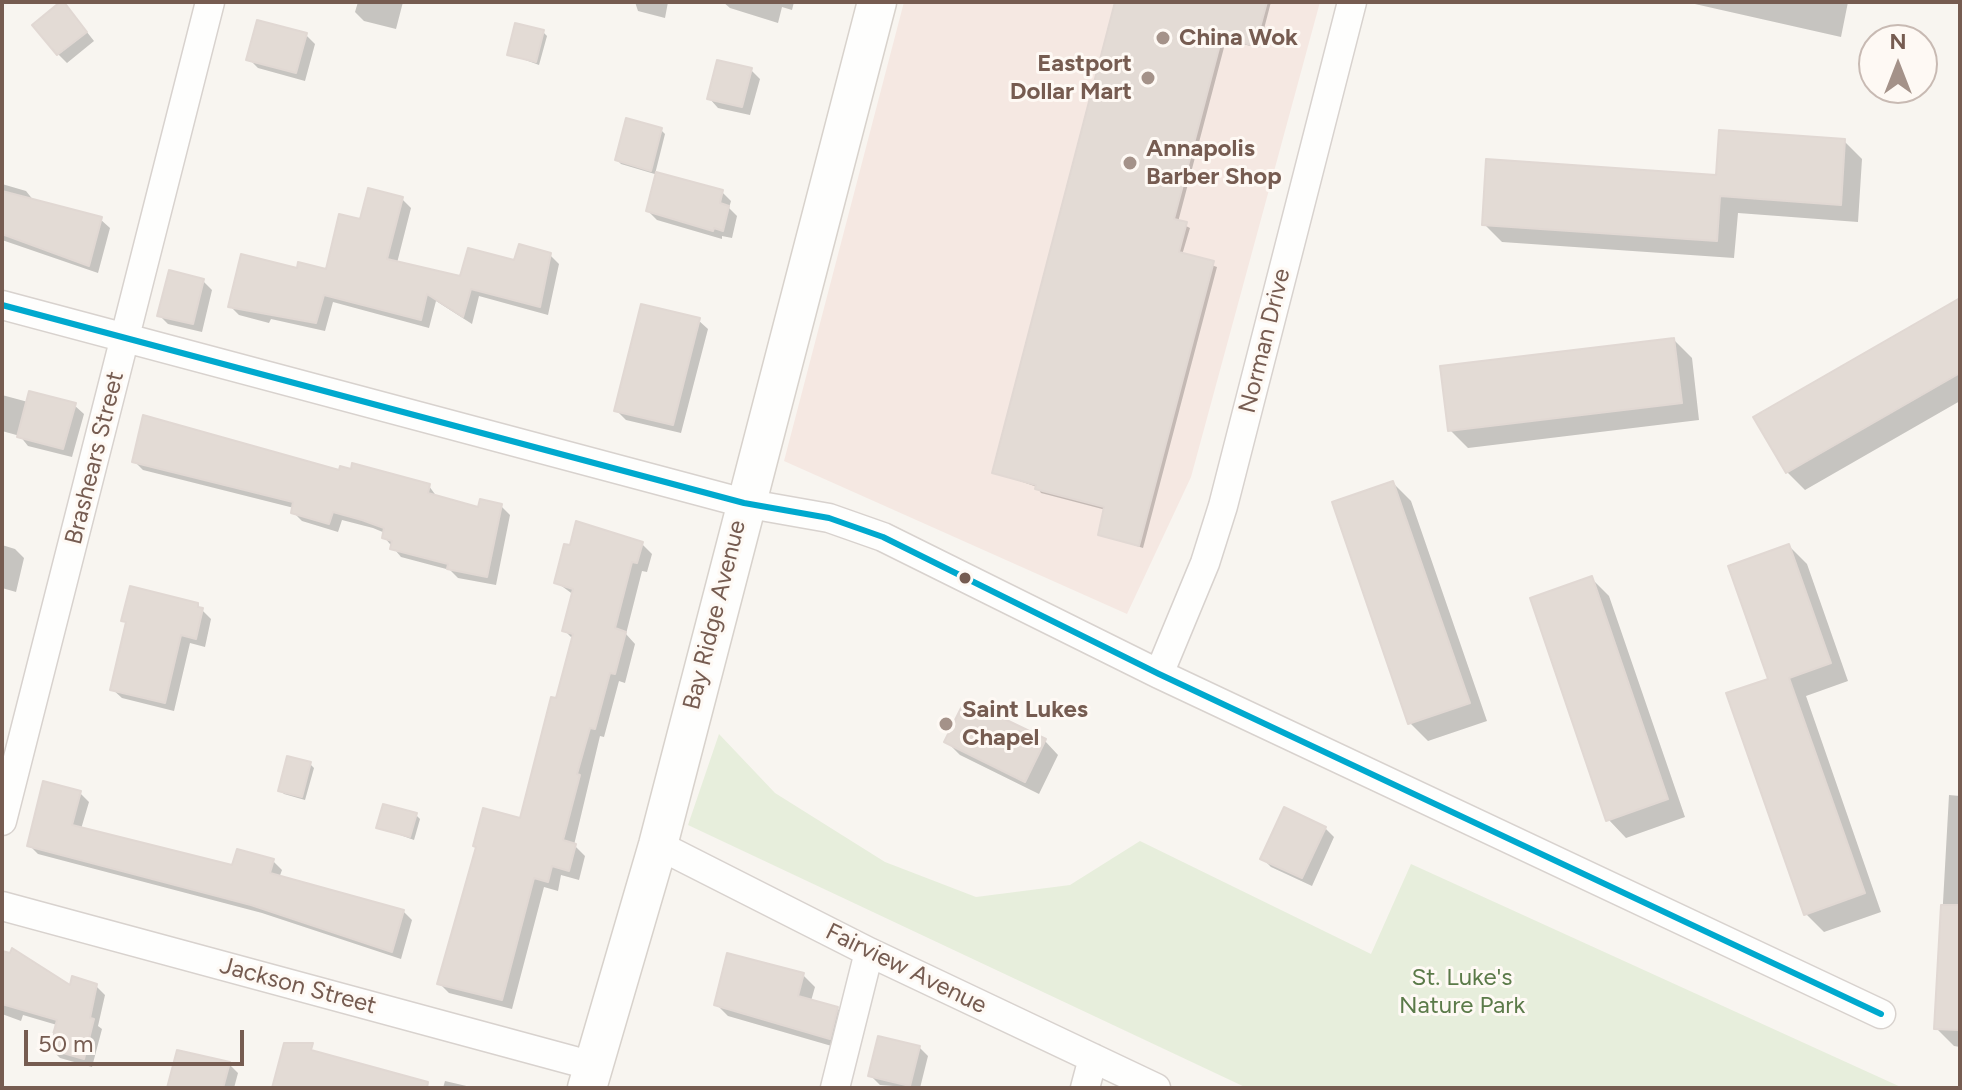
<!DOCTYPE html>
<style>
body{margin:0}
#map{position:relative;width:1962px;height:1090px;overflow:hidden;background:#f8f5f0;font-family:Figtree,sans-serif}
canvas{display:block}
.frame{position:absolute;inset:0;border:4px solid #765c51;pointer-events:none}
.north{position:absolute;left:1858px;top:24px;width:80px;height:80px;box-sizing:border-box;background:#fef9f4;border:2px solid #c8bab3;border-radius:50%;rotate:0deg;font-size:22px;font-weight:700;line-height:32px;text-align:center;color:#765c51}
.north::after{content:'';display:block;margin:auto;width:28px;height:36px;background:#a49289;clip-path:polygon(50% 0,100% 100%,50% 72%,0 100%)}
.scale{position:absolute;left:24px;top:1030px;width:220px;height:36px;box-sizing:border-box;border:4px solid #765c51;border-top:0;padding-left:10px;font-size:24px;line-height:28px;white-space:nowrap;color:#765c51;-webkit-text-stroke:6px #fef9f4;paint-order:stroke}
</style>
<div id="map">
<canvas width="1962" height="1090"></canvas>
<div class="frame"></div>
<div class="north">N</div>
<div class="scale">50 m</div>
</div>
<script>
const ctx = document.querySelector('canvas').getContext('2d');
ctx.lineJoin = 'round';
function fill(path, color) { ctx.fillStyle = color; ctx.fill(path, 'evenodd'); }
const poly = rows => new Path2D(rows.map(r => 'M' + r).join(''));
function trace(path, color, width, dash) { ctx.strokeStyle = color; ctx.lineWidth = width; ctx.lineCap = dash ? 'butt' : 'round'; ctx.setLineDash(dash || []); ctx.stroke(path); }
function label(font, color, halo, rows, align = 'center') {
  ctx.font = font + ' Figtree,sans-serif'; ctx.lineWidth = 6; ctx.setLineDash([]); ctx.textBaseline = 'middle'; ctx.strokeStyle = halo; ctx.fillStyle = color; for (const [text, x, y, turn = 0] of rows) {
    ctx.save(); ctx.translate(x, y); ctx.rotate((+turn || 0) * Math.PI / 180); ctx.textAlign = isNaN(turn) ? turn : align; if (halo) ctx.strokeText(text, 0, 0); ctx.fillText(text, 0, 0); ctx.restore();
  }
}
fill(poly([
 [904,2,1320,2,1191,477,1127,614,784,461]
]), '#f5e8e2');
fill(poly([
 [719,734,775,793,885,862,976,897,1070,885,1140,841,1371,954,1411,864,1903,1088,1247,1088,688,825]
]), '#e7eedc');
fill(poly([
 [358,2,403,2,396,29,364,21,355,12],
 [635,2,668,2,665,18,638,11],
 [723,2,794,2,792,10,782,7,778,23,730,8],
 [1117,2,1271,2,1259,48,1226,40,1178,222,1190,228,1182,255,1217,267,1143,548,1100,534,1106,510,1041,493,1037,487,994,472],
 [1686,2,1848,2,1841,37],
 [71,12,94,41,67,63,58,54],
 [543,32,547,36,539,65,509,54],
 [306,35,315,44,305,81,258,68,249,59],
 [751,70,760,79,750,115,718,108,709,98],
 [661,130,665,134,655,174,722,192,731,201,729,208,737,216,732,238,722,236,722,239,657,220,648,211,658,175,621,164,617,160],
 [1844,141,1862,159,1858,222,1738,213,1734,258,1502,242,1484,224,1718,177],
 [2,184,26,191,34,201,100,219,110,228,98,273,2,240],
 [402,199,411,208,397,263,462,279,550,255,559,264,548,315,479,296,472,324,436,301,429,328,333,302,325,331,271,319,269,323,239,315,230,306,298,270,327,272,361,222],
 [203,281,212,290,202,332,168,324,159,315],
 [1960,305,1960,401,1805,490,1787,472],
 [698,320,708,329,681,433,626,420,617,411],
 [1674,340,1692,358,1699,420,1468,448,1450,430],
 [2,395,28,402,74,405,84,414,72,457,28,446,20,436,2,431],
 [134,461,340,472,429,486,437,497,480,509,501,506,510,515,496,585,458,578,450,570,401,557,384,537,385,533,373,528,342,520,338,532,302,521,293,512,294,508,143,470],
 [1393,483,1411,501,1487,721,1428,741,1410,723],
 [642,544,652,554,647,572,642,571,626,634,635,644,625,683,619,681,604,737,600,736,574,845,585,856,579,880,561,875,558,891,544,887,512,1009,449,993,439,983,521,820,573,639,564,630,574,595,556,582],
 [2,545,15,549,24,558,16,592,2,588],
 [1789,546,1807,564,1848,681,1806,696,1881,912,1824,932,1806,914,1770,680],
 [1591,578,1609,596,1685,817,1626,838,1608,819],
 [197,605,211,619,205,647,190,643,174,711,122,698,112,689,127,624,124,620],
 [946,741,1045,741,1058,755,1039,794,960,755],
 [310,764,314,768,305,800,284,794,280,790],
 [80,793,89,802,81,829,234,867,272,860,282,870,279,878,403,911,412,920,401,959,262,913,38,854,29,845],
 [1949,795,1960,796,1960,1047,1954,1046,1936,1028],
 [416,815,420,819,414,840,378,827],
 [1325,828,1334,837,1312,886,1271,867,1262,858],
 [2,953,71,989,96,986,105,995,98,1026,102,1029,92,1067,60,1058,51,1049,57,1025,23,1015,21,1021,2,1014],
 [803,975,815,987,811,1001,837,1008,849,1020,842,1049,728,1016,716,1004],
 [919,1047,928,1056,920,1088,880,1085,871,1076],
 [229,1064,238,1073,234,1088,173,1088],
 [445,1081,475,1088,443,1088]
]), '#0003');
const building = poly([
 [60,2,64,2,87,32,57,55,32,25,60,2],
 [1115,2,1267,2,1255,46,1222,37,1174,219,1187,222,1179,252,1214,261,1139,546,1098,535,1104,507,1035,489,1036,485,992,473,1115,2],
 [257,20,307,33,296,73,246,60,257,20],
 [515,23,544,30,536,62,507,55,515,23],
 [717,60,752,68,742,107,707,99,717,60],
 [626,118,662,128,651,171,615,160,626,118],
 [1719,130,1845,139,1841,205,1720,196,1717,241,1482,225,1486,159,1716,175,1719,130],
 [656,172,723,190,720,203,729,206,723,231,714,228,713,231,646,211,656,172],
 [368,188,403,197,387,259,460,276,468,248,514,260,519,244,551,253,540,307,471,289,463,317,427,294,421,320,324,295,316,323,228,307,241,254,297,268,298,262,326,269,339,214,360,219,368,188],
 [2,191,102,217,89,266,2,234,2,191],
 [169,270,204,279,193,324,157,316,169,270],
 [1960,298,1960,373,1786,473,1753,417,1960,298],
 [641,304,700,318,673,425,614,411,641,304],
 [1674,338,1682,403,1448,431,1440,366,1674,338],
 [29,391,76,403,63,449,17,437,29,391],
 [143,415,339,470,340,466,351,469,352,463,430,484,428,493,478,507,480,499,502,504,487,577,447,569,448,564,390,549,392,541,382,538,384,528,362,520,333,512,329,524,291,513,293,502,132,462,143,415],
 [1393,481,1470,703,1408,724,1332,502,1393,481],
 [576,521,643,542,637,563,632,562,615,628,626,632,615,674,610,673,595,729,590,728,577,774,580,775,563,840,576,844,569,871,552,866,548,882,534,878,502,1000,437,984,476,847,473,846,483,808,520,818,551,697,556,698,573,634,562,631,573,589,554,583,564,544,570,545,576,521],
 [1789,544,1831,663,1789,678,1865,893,1804,915,1726,693,1768,679,1728,566,1789,544],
 [1592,576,1668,799,1606,821,1530,598,1592,576],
 [130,586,198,603,198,607,203,608,196,639,181,635,165,703,110,690,126,622,121,621,130,586],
 [965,700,1046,739,1025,782,944,742,965,700],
 [287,756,311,762,302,797,278,791,287,756],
 [43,781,81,791,72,825,232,865,237,849,274,859,270,873,404,910,392,952,251,905,27,846,43,781],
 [383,804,417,813,410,837,376,828,383,804],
 [1284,807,1326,827,1302,878,1260,859,1284,807],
 [1941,905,1960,905,1960,1030,1934,1029,1941,905],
 [12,948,70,985,72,976,97,984,90,1018,94,1019,84,1059,49,1049,57,1020,2,1004,2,951,10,953,12,948],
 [727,953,804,973,798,996,838,1007,830,1039,714,1005,727,953],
 [878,1036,920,1046,910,1086,868,1076,878,1036],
 [284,1043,313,1043,311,1050,428,1082,427,1088,272,1088,284,1043],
 [177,1050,230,1062,223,1088,167,1088,177,1050]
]);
fill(building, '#e3dbd5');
trace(building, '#e1d8d3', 2);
const minor = poly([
 [2,305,744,503,829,518,883,537,1159,674,1881,1014],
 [1159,674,1205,563,1223,506,1352,2],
 [2,821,210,2],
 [658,845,869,952,1156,1088],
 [2,906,593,1066],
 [835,1088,869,952],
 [1085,1088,1093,1058]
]);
const secondary = poly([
 [587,1088,658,845,877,2]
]);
trace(minor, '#d8d2ce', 31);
trace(secondary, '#d8d2cc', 41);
trace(minor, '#fefefd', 28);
trace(secondary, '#fefefd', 38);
trace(poly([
 [2,305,744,503,829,518,883,537,1159,674,1881,1014]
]), '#00a9ce', 6);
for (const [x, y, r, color] of [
 [1163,38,8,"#a49289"],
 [1148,78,8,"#a49289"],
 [1130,163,8,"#a49289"],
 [965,578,7,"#765c51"],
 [946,724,8,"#a49289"]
]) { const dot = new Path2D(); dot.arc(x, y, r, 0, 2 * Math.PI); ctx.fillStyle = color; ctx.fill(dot); trace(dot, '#fef9f4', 3); }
label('bold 24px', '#765c51', '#fef9f4', [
 ["China Wok",1179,38],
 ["Eastport",1132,64,"right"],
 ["Dollar Mart",1132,92,"right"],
 ["Annapolis",1146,149],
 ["Barber Shop",1146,177],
 ["Saint Lukes",962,710],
 ["Chapel",962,738]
], 'left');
label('24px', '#765c51', '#fef9f4', [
 ["Norman Drive",1265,341,-76],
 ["Brashears Street",95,458,-76],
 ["Bay Ridge Avenue",715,615,-76],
 ["Fairview Avenue",906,969,26],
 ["Jackson Street",298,986,15]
]);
label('24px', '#5b7a49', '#fef9f4', [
 ["St. Luke's",1462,978],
 ["Nature Park",1462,1006]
]);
</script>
